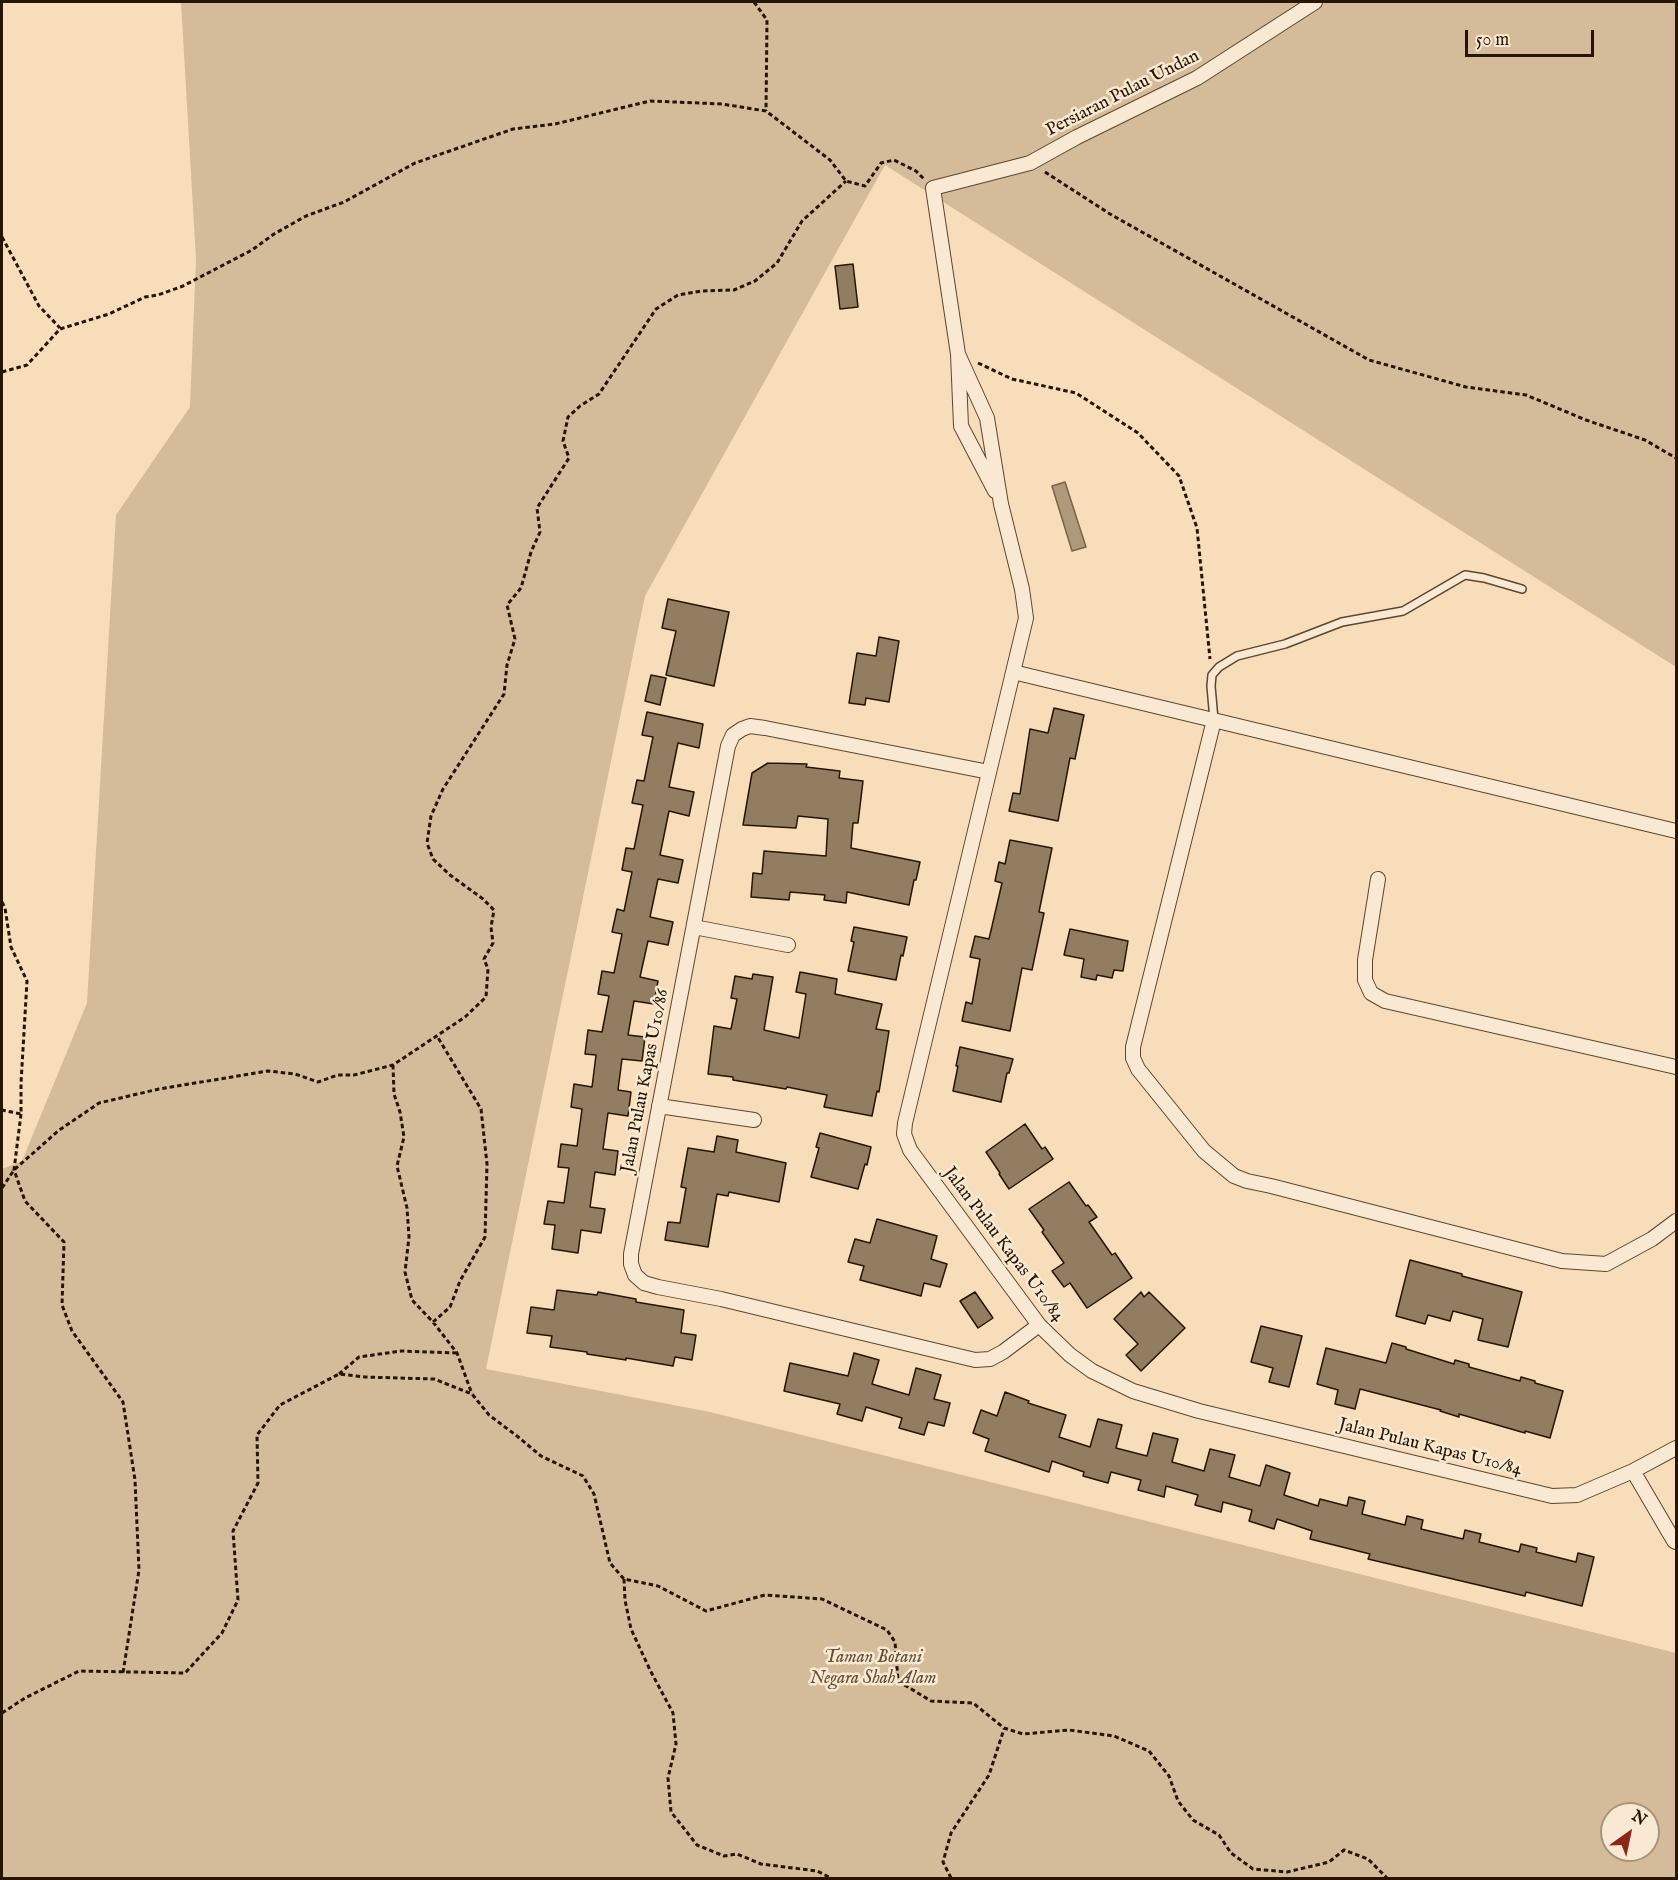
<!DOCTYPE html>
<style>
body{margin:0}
#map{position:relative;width:1678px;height:1880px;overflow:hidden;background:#f7ddb9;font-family:"IM FELL English",serif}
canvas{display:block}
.frame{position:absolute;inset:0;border:3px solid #271500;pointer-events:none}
.north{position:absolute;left:1600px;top:1802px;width:60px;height:60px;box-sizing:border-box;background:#fae9d2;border:2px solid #a6947e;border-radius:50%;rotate:33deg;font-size:16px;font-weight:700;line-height:24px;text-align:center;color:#271500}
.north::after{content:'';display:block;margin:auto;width:21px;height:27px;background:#8f2418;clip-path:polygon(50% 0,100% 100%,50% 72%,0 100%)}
.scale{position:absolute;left:1465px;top:30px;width:129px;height:27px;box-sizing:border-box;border:3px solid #271500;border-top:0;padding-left:8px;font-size:18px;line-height:21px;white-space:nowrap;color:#271500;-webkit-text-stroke:4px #fae9d2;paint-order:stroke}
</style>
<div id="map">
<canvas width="1678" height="1880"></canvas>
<div class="frame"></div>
<div class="north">N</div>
<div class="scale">50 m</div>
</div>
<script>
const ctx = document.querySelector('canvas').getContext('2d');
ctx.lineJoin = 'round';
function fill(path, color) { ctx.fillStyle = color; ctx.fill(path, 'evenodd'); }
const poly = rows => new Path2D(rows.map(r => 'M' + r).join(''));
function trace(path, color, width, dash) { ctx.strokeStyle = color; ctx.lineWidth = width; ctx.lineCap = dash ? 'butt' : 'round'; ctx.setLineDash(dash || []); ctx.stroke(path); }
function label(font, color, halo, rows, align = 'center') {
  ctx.font = font + ' "IM FELL English",serif'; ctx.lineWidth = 5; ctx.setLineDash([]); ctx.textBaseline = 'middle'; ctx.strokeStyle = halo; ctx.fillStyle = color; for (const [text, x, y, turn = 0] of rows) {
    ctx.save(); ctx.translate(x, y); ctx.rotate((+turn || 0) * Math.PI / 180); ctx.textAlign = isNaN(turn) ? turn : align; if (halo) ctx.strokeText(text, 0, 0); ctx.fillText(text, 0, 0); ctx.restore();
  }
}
fill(poly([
 [181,2,1676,2,1676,667,885,165,645,596,486,1369,710,1412,1676,1653,1676,1878,2,1878,2,1169,22,1161,87,1003,116,515,190,407,196,259],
 [1612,1814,1648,1814,1648,1850,1612,1850]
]), '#d4bb9a');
const water = poly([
 [1065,482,1086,547,1072,551,1052,486,1065,482]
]);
fill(water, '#b0997a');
trace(water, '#796449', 1.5);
const building = poly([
 [853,264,858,307,840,309,835,266,853,264],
 [668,599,729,612,714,686,666,675,676,631,662,628,668,599],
 [879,637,899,641,889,702,866,698,865,705,849,703,857,653,876,656,879,637],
 [651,675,666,678,660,705,645,701,651,675],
 [1054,708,1084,715,1075,759,1070,758,1058,821,1009,811,1013,793,1020,794,1030,729,1048,733,1054,708],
 [647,712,703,724,699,748,678,743,669,787,694,792,689,816,669,811,660,855,683,860,678,883,658,879,650,917,673,922,668,945,648,941,640,977,658,981,654,1004,634,1001,628,1035,645,1037,642,1061,622,1059,618,1090,631,1092,628,1116,608,1113,603,1149,618,1151,615,1175,595,1172,590,1207,605,1209,601,1233,581,1230,578,1253,552,1249,555,1225,544,1224,548,1201,564,1203,569,1168,558,1167,561,1144,577,1146,582,1109,571,1107,574,1084,592,1087,596,1055,585,1054,588,1030,602,1032,609,996,598,994,602,971,614,973,622,934,612,932,617,909,624,911,632,872,622,870,626,848,634,849,643,805,632,803,637,780,644,781,653,737,642,735,647,712],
 [768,763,807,764,806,767,840,771,839,778,863,781,858,823,853,823,851,848,920,862,916,880,914,880,909,905,847,892,846,903,824,900,825,895,790,892,789,900,751,897,753,873,762,874,764,851,826,856,828,819,798,816,796,828,743,825,752,773,768,763],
 [1010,840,1052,848,1039,912,1044,913,1032,970,1022,968,1010,1031,962,1021,966,1002,972,1004,980,959,970,957,975,936,989,939,1002,883,995,881,999,862,1005,864,1010,840],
 [854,927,907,937,903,956,901,955,896,980,848,971,854,942,851,941,854,927],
 [1070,929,1128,941,1123,971,1114,970,1112,978,1097,975,1096,980,1081,977,1084,959,1064,955,1070,929],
 [800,972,837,979,835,994,882,1004,876,1029,889,1031,879,1092,877,1091,872,1116,824,1107,827,1095,787,1087,786,1089,733,1080,733,1077,708,1074,714,1026,731,1029,737,999,731,998,735,976,752,979,753,974,773,977,764,1030,799,1038,806,994,796,992,800,972],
 [960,1047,1013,1059,1009,1073,1007,1073,1001,1102,953,1091,958,1066,956,1066,960,1047],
 [1025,1124,1042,1149,1045,1147,1053,1159,1009,1189,999,1174,1000,1173,986,1152,1025,1124],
 [820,1133,871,1147,867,1165,865,1164,858,1189,811,1177,819,1148,816,1147,820,1133],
 [717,1136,738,1140,736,1152,786,1163,779,1202,729,1192,728,1196,717,1194,708,1247,665,1240,668,1222,680,1223,686,1188,681,1187,688,1148,714,1152,717,1136],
 [1069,1182,1086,1206,1088,1205,1097,1217,1089,1222,1112,1255,1115,1253,1132,1278,1087,1308,1070,1283,1064,1287,1052,1271,1064,1263,1042,1232,1044,1230,1029,1209,1069,1182],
 [877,1219,937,1236,931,1259,947,1264,940,1287,924,1283,921,1296,860,1280,864,1266,848,1262,855,1239,870,1243,877,1219],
 [1410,1260,1462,1274,1462,1276,1522,1292,1508,1347,1478,1340,1483,1319,1453,1311,1450,1321,1428,1315,1425,1324,1396,1316,1410,1260],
 [557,1290,597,1295,598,1292,636,1299,636,1302,684,1310,681,1333,696,1335,692,1360,675,1357,673,1366,626,1358,626,1360,587,1354,587,1352,550,1347,552,1336,527,1333,531,1307,554,1310,557,1290],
 [975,1292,993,1318,978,1328,960,1301,975,1292],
 [1141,1292,1144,1297,1149,1292,1185,1328,1141,1371,1126,1355,1138,1344,1114,1319,1141,1292],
 [1261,1326,1302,1336,1289,1387,1269,1382,1273,1368,1251,1362,1261,1326],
 [1392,1343,1406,1347,1406,1349,1454,1364,1455,1360,1469,1364,1469,1367,1520,1381,1521,1377,1535,1381,1535,1383,1563,1391,1550,1438,1525,1431,1525,1433,1459,1414,1459,1417,1440,1411,1441,1410,1360,1389,1355,1409,1335,1404,1338,1390,1317,1384,1326,1348,1386,1363,1392,1343],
 [854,1353,879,1360,872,1384,909,1395,916,1368,941,1375,934,1399,950,1403,944,1426,928,1422,924,1435,899,1428,902,1418,866,1407,862,1421,837,1414,840,1404,784,1391,790,1363,848,1376,854,1353],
 [1005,1392,1029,1401,1028,1403,1066,1415,1059,1437,1090,1447,1098,1419,1122,1425,1116,1448,1147,1456,1153,1433,1178,1439,1172,1462,1204,1471,1210,1449,1235,1455,1229,1477,1260,1486,1266,1465,1290,1473,1284,1495,1318,1506,1320,1499,1347,1506,1349,1497,1365,1501,1362,1514,1405,1525,1407,1516,1423,1520,1421,1529,1463,1539,1465,1530,1481,1534,1479,1542,1519,1552,1521,1544,1537,1548,1536,1552,1576,1562,1578,1553,1594,1557,1582,1606,1526,1592,1525,1596,1368,1559,1370,1554,1310,1539,1312,1531,1277,1519,1274,1529,1249,1521,1252,1510,1223,1502,1221,1512,1195,1505,1198,1495,1166,1486,1164,1497,1138,1490,1141,1480,1111,1472,1108,1483,1083,1476,1084,1472,1052,1461,1049,1472,985,1451,989,1439,973,1433,981,1410,997,1416,1005,1392]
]);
fill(building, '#937d60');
trace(building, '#271500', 1.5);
const lane = poly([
 [1214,720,1211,686,1212,675,1219,667,1237,656,1285,644,1342,622,1403,611,1465,575,1484,578,1522,589]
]);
const street = poly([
 [958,354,987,418,1001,504,1022,589,1026,618,905,1123,904,1134,910,1150,1039,1325,1070,1355,1092,1371,1133,1391,1199,1411,1552,1496,1577,1495,1633,1471,1676,1448],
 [995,491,961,426,958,354,933,188,1030,163,1077,137,1197,78,1315,2],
 [1013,672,1676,831],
 [1214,720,1133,1047,1133,1058,1138,1069,1204,1151,1234,1176,1247,1181,1271,1186,1562,1261,1606,1264,1652,1239,1676,1221],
 [989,772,765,728,750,726,742,729,733,735,728,746,631,1254,631,1264,635,1275,644,1283,658,1287,721,1299,975,1360,990,1359,1003,1352,1039,1325],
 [1378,879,1365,960,1365,980,1371,993,1385,1001,1676,1067],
 [694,927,788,945],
 [659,1106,754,1120],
 [1633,1471,1674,1541,1676,1542]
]);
trace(lane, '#5b472e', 10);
trace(street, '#5b472e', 16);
trace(poly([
 [754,2,767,20,766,111],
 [1045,172,1110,214,1369,360,1466,387,1526,395,1586,420,1645,440,1676,458],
 [2,237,39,306,60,328],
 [978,363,1012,379,1076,393,1138,433,1179,476,1197,528,1210,659],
 [2,372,27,365,60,329,109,314,145,297,158,295,183,286,252,250,274,234,306,216,344,202,415,163,513,129,555,124,650,101,722,104,766,111,830,160,846,181,865,186,881,163,894,160,916,171,924,179],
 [2,902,5,908,11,947,27,981,21,1083,21,1114,2,1110],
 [393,1065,394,1094,400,1112,404,1137,397,1166,407,1208,409,1237,405,1272,412,1300,433,1322,457,1353,472,1394],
 [21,1114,14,1170,25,1201,64,1242,62,1305,72,1331,123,1402,135,1480,139,1570,123,1673],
 [2,1188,14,1170,58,1131,99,1103,159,1089,268,1071,295,1074,318,1082,338,1075,354,1075,393,1065,465,1017,486,997,488,969,484,959,493,943,491,927,494,910,483,899,450,875,433,859,427,843,431,816,443,789,504,694,507,665,515,639,507,605,521,588,531,552,540,532,537,508,569,458,563,441,568,417,580,406,599,394,656,309,678,295,701,291,734,290,755,281,777,263,802,221,846,181],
 [433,1322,450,1307,460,1281,485,1237,487,1164,481,1109,437,1036],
 [339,1374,359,1357,401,1351,457,1353],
 [624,1579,625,1600,631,1629,650,1670,673,1713,676,1744,668,1778,671,1812,697,1845,724,1856,737,1854,761,1864,817,1871,831,1878],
 [2,1713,25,1698,79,1671,185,1673,222,1633,238,1600,233,1531,258,1483,257,1435,280,1405,339,1374,365,1377,434,1379,472,1394,489,1415,517,1436,541,1456,583,1476,594,1494,610,1563,624,1579,658,1586,706,1611,765,1595,822,1599,887,1630,895,1642,898,1681,931,1701,973,1703,1004,1728,1023,1734,1069,1730,1114,1736,1149,1751,1169,1776,1178,1801,1193,1820,1219,1835,1231,1853,1253,1869,1287,1872,1329,1862,1344,1850,1368,1859,1387,1878],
 [951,1878,943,1862,951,1833,989,1775,1004,1729]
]), '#271500', 3, [4.5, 3]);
trace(lane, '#fae9d2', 7);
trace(street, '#fae9d2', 14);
label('18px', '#271500', '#fae9d2', [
 ["Persiaran Pulau Undan",1123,94,-27],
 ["Jalan Pulau Kapas U10/86",646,1081,-79],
 ["Jalan Pulau Kapas U10/84",1003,1245,53],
 ["Jalan Pulau Kapas U10/84",1430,1448,14]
]);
label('italic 18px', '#644f36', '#fae9d2', [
 ["Taman Botani",873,1658],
 ["Negara Shah Alam",873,1679]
]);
</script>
